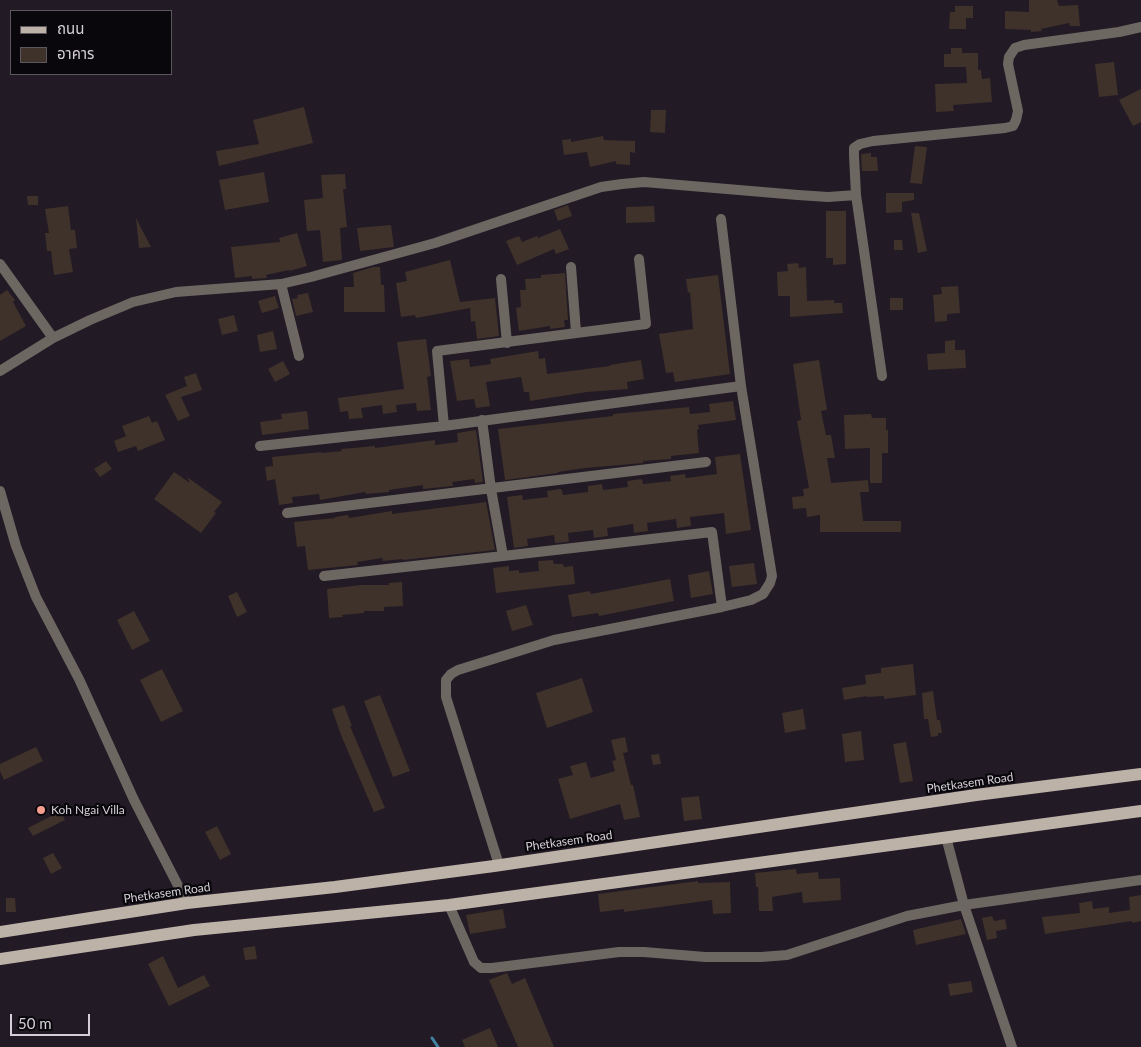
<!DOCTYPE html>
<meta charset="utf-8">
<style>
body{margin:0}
#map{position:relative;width:1141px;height:1047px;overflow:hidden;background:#221a25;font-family:Lato,"Noto Sans Thai",sans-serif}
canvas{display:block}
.legend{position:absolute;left:10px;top:10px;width:162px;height:65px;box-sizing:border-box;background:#09070b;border:1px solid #5b575d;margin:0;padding:6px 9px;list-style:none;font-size:15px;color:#d5d0d7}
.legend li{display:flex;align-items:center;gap:10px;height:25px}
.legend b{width:25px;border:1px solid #5b575d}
.scale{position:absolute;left:10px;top:1014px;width:80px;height:22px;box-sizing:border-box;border:2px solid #d5d0d7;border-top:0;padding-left:6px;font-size:15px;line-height:18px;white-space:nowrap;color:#d5d0d7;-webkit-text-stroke:4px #09070b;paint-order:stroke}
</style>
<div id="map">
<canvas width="1141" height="1047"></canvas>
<ul class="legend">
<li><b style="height:6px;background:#bdb2a8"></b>ถนน</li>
<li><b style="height:14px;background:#3f322a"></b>อาคาร</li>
</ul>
<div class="scale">50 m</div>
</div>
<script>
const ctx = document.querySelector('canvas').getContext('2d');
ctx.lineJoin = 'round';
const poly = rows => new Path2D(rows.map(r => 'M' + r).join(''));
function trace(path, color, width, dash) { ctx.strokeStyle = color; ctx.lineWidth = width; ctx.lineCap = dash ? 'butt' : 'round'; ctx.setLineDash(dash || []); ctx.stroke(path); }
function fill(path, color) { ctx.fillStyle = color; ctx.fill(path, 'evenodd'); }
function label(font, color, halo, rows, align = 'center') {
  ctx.font = font + ' Lato,sans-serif'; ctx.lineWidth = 4.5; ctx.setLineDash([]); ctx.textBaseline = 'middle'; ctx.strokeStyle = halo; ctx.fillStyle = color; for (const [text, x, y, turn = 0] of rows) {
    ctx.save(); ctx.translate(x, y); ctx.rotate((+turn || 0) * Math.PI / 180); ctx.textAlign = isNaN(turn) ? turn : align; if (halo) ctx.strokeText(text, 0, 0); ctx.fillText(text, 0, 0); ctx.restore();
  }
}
trace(poly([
 [432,1038,438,1047]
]), '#4182a2', 3);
fill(poly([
 [1029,0,1057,0,1059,6,1078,5,1080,26,1070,26,1069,23,1041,29,1042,31,1031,32,1031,30,1005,29,1005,11,1029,12],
 [955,6,973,6,973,18,966,18,966,29,949,29,950,12,955,12],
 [951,48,962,48,962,53,978,53,978,70,981,70,982,79,990,78,992,102,953,105,954,111,936,112,935,84,967,83,966,67,944,67,944,54,951,54],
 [1114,62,1118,95,1099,97,1095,64],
 [1141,89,1141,122,1133,126,1119,100],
 [304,107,313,143,219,166,216,151,259,144,253,120],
 [651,110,666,110,665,133,650,132],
 [603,136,604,140,635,141,635,153,630,152,630,165,616,164,616,161,590,167,587,152,564,155,562,140,571,139,571,142],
 [915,146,927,147,922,184,910,183],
 [871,153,871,157,877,157,878,171,862,171,861,154],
 [264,172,269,202,225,210,219,180],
 [345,174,346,189,343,189,347,227,340,228,342,260,323,262,320,230,307,231,304,200,323,198,321,175],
 [886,193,914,193,914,200,902,202,902,212,886,213],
 [27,196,38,196,38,205,28,205],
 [568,205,572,216,558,221,554,210],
 [68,206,71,230,75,230,77,248,69,249,73,272,54,275,51,251,47,251,45,233,49,233,45,209],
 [654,206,655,222,626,223,626,207],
 [826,211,846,211,846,264,833,265,833,258,826,258],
 [911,213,919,213,927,251,918,253],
 [136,218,151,247,139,248],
 [391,225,394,247,360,251,357,228],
 [560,229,569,249,556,254,554,249,517,265,506,241,519,236,522,242,537,236,538,238],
 [297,233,307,266,289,271,289,270,266,275,267,278,252,279,252,276,235,278,231,247,280,242,279,238],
 [894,240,902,240,903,250,894,250],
 [450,260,460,302,495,298,499,336,477,339,475,321,471,322,470,308,416,318,415,315,401,317,396,283,407,281,405,272],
 [798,263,799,268,806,267,807,301,834,300,834,303,842,303,843,313,790,317,790,296,778,296,777,272,788,271,787,264],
 [373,267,380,267,381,285,384,285,385,312,344,312,344,287,354,287,353,273],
 [565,273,568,320,564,320,565,327,550,329,550,326,519,331,516,308,521,307,520,290,526,290,525,279,541,278,541,275],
 [718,275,730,374,675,382,673,372,666,373,659,334,693,329,690,292,688,293,686,279],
 [958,286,960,313,947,314,947,321,935,322,933,295,942,294,941,287],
 [7,290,15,300,13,302,26,326,0,341,0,295],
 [308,293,313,312,296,316,292,299,298,298,297,295],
 [275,296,279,308,262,313,258,301],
 [890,298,903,298,903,310,890,310],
 [234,315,238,331,222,335,218,319],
 [273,331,277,349,260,352,257,335],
 [426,339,431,376,427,377,431,410,417,411,416,403,396,405,397,412,383,414,382,405,361,408,363,418,349,419,348,411,340,412,338,398,404,389,397,342],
 [955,340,955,350,965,350,966,368,928,370,927,354,945,353,945,341],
 [538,351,539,359,545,358,547,374,610,366,610,365,641,360,644,379,627,382,628,389,587,392,530,401,529,392,524,392,521,377,486,382,490,406,476,408,474,399,457,401,450,361,469,359,470,367,491,364,490,359],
 [819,360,827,410,821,411,826,435,831,435,835,458,827,458,831,483,868,480,869,492,860,492,863,521,901,521,901,532,820,532,820,515,807,517,806,508,793,509,792,497,804,496,803,489,809,488,797,421,801,420,793,364],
 [283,361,290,374,275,382,268,369],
 [196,373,202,390,181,397,190,416,178,421,165,395,187,386,184,377],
 [733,401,736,420,698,425,699,429,697,430,699,453,671,456,671,459,643,461,643,463,585,468,558,472,558,473,505,480,498,429,613,416,613,414,689,407,690,414,710,412,709,404],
 [307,411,309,429,262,435,260,422,282,419,281,414],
 [871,414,872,418,886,418,886,430,888,430,888,453,882,453,882,483,870,483,870,448,845,449,844,415],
 [149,416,152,423,157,421,165,440,138,451,136,446,118,452,114,441,126,436,122,426],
 [476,430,483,482,475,483,474,479,452,482,453,486,423,489,423,485,389,490,389,492,366,494,365,492,320,500,319,494,292,497,293,503,279,505,275,479,267,481,265,467,273,466,272,457,321,452,322,453,342,451,341,449,375,446,375,448,435,440,435,445,458,442,457,433],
 [740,454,751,530,726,534,724,513,690,517,691,526,677,528,676,519,647,523,648,531,634,533,633,524,607,528,608,536,594,538,593,530,568,533,569,541,567,542,555,543,554,535,527,539,528,546,514,548,507,497,522,495,523,500,548,497,547,491,560,489,562,490,563,495,588,492,588,486,602,484,603,490,628,487,627,481,642,479,643,484,671,481,670,476,685,474,686,478,717,474,715,457],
 [106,461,112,469,100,477,94,469],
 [174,472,190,483,187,477,222,502,214,512,216,513,201,533,154,499],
 [486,502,495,550,403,560,403,559,383,561,382,558,357,562,358,565,308,570,305,546,297,547,294,522,335,518,335,517,348,515,349,518,392,511,392,514],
 [553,560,554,564,563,564,564,567,573,566,575,584,496,593,493,568,509,566,509,571,519,570,519,573,539,571,538,561],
 [754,563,757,584,732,587,729,566],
 [709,571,713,594,691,598,688,575],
 [670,579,674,601,599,616,598,613,572,617,568,595,590,591,591,594],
 [402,582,403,606,384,607,384,611,364,611,364,613,342,615,343,617,329,618,327,589,361,585,389,585,389,583],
 [237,592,247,612,237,617,228,596],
 [526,605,533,625,512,631,506,611],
 [134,611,150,641,132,650,117,620],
 [913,664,916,695,884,699,884,696,867,697,867,696,844,700,842,688,866,684,865,675,881,673,881,668],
 [162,669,183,711,161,722,140,680],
 [582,678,593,712,547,728,536,693],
 [933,691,937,720,940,720,942,733,938,733,938,736,931,737,928,719,924,719,922,693],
 [380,695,410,771,393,777,364,701],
 [344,705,352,726,350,726,385,808,374,812,341,735,332,709],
 [803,709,806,729,785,733,782,713],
 [861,731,864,760,845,762,842,734],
 [625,737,628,752,623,753,631,785,633,785,640,817,624,820,620,804,570,819,558,779,573,775,570,766,586,762,591,778,615,771,612,761,616,760,611,740],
 [906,742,913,781,900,783,893,744],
 [36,747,43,761,4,780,0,771,0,764],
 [659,754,661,764,653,765,651,755],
 [699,796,702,819,684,821,681,798],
 [61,811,65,820,33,836,28,828],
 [217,826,231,854,220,860,205,832],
 [53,853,62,868,51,874,43,858],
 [796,869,797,874,818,872,819,879,840,878,841,900,803,903,802,892,772,897,773,911,759,911,758,887,756,887,755,873],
 [698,881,698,883,730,882,731,913,713,914,712,900,624,912,624,909,600,912,598,894],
 [1141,895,1141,921,1132,923,1132,921,1045,934,1042,917,1080,913,1079,903,1092,901,1093,909,1109,907,1109,913,1130,910,1129,897],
 [6,898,15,898,16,912,6,912],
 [503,909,506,928,470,934,466,915],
 [992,916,994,921,1005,919,1007,929,996,931,997,938,987,940,982,918],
 [961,919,966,934,916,945,913,930],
 [255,946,257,959,245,960,243,948],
 [163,956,178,988,204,975,210,986,169,1006,148,964],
 [507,973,512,984,525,978,554,1047,518,1047,489,980],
 [971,981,973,992,950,996,948,984],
 [490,1028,498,1047,465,1047,462,1040]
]), '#3f322a');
trace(poly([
 [856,195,882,376],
 [0,264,53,338],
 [571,267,576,332],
 [501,279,507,343],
 [281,284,299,356],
 [0,371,53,338,90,320,133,302,176,292,281,284,311,277,435,243,601,187,622,184,644,182,798,195,828,197,856,195,854,155,854,148,860,144,873,141,1005,128,1013,126,1016,120,1018,111,1008,64,1009,57,1015,48,1024,45,1119,32,1141,27],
 [482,420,491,489,503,556,712,532,722,607],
 [444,426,437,351,646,324,639,259],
 [260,446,444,426,741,386],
 [0,491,16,546,36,597,79,679,134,800,187,903],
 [287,513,706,462],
 [324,576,503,556],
 [946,837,964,905,1012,1047],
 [499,865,446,697,446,680,451,674,458,670,554,640,722,607,751,600,763,594,770,583,772,576,741,386,721,219],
 [449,905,474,962,481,968,492,968,619,952,644,952,705,957,761,957,787,955,907,916,964,905,1141,880]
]), '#6d6762', 10);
trace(poly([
 [0,932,187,903,335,887,494,866,976,795,1141,774],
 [0,959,194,930,449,905,1141,811]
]), '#bdb2a8', 12);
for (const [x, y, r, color] of [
 [41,810,5,"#f59d8e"]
]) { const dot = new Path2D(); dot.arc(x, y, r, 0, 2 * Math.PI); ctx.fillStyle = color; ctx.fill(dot); trace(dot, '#09070b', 2); }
label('12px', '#d5d0d7', '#09070b', [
 ["Phetkasem Road",970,783,-8],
 ["Phetkasem Road",569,841,-8],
 ["Phetkasem Road",167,893,-8]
]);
label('12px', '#d5d0d7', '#09070b', [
 ["Koh Ngai Villa",51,810]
], 'left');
</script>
